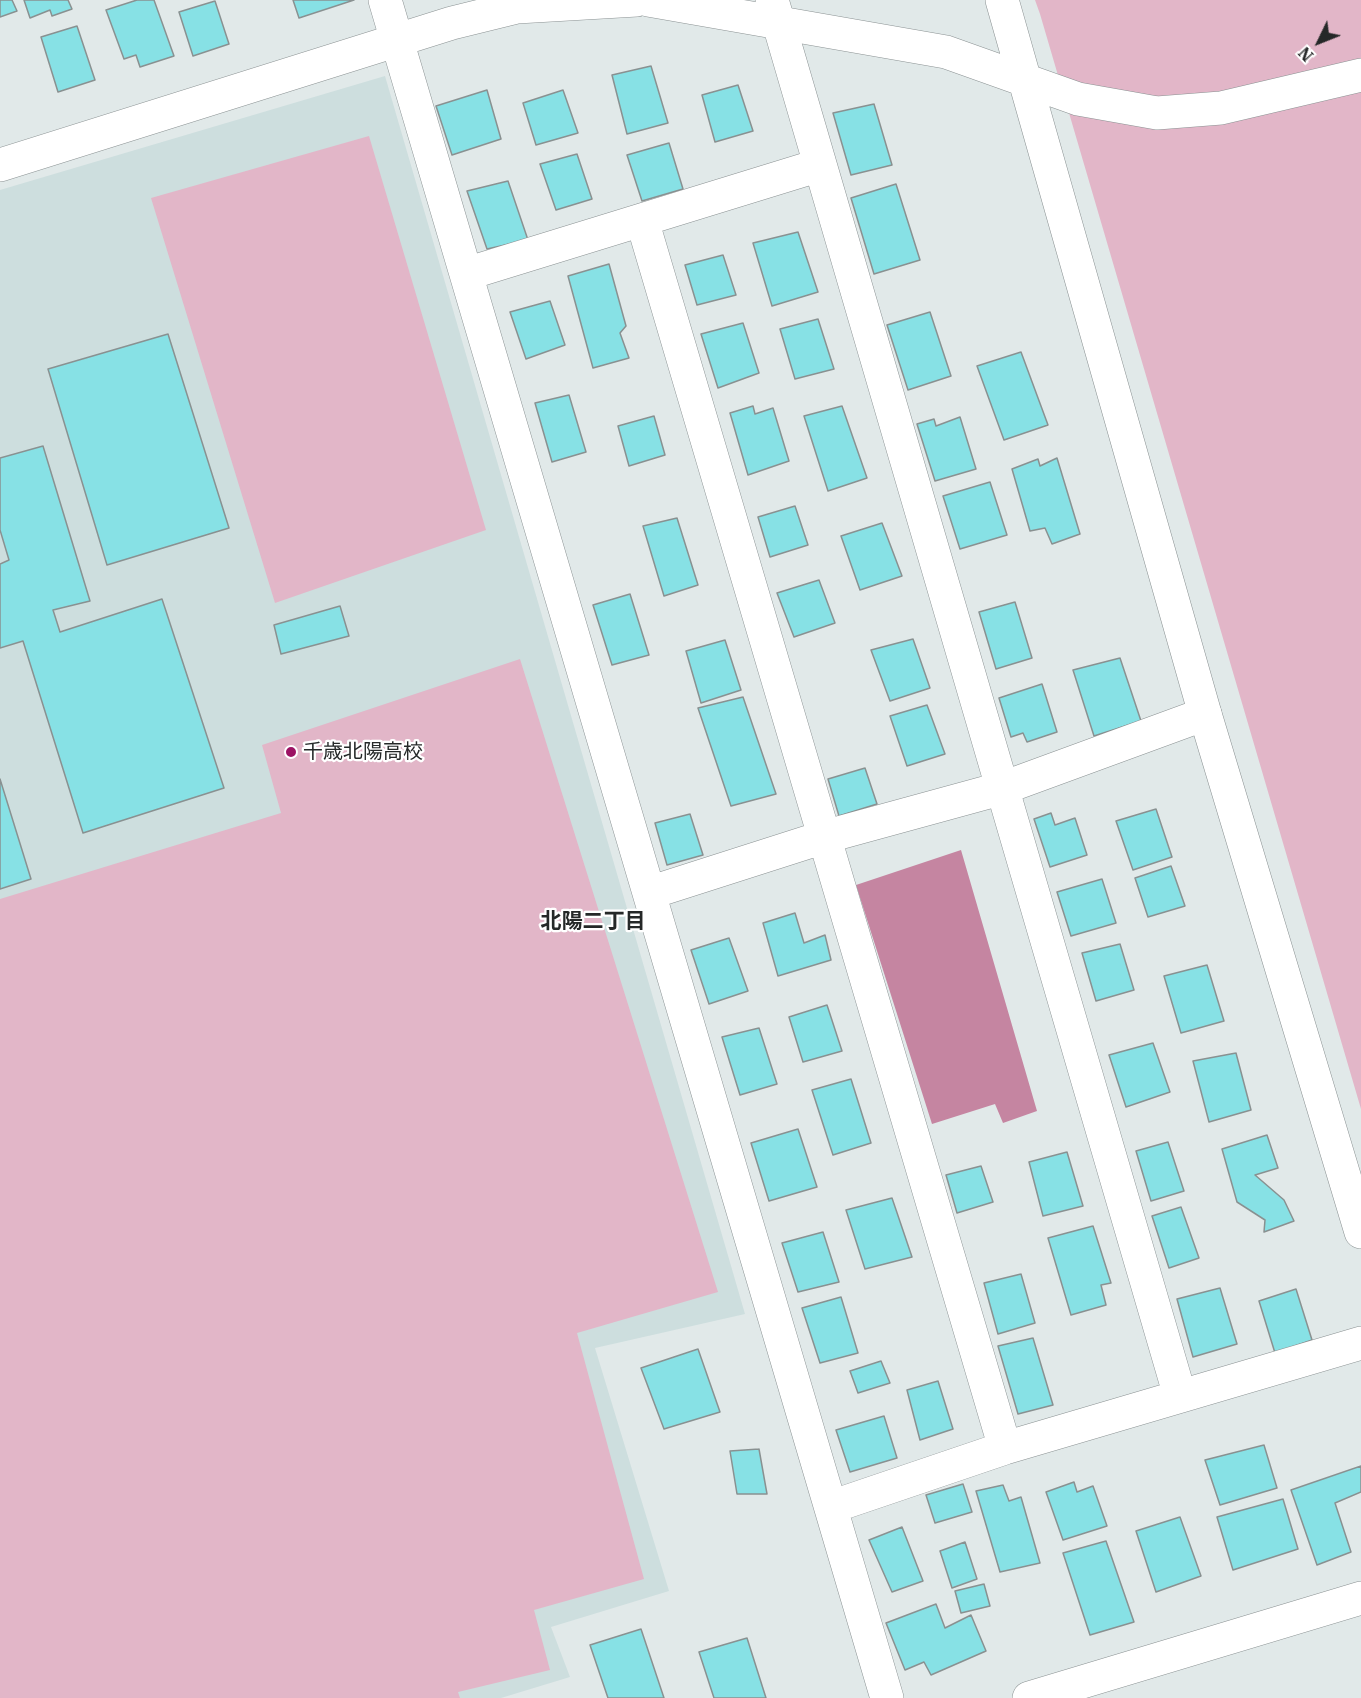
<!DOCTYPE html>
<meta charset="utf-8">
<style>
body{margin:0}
#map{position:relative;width:1361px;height:1698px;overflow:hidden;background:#e1e9e9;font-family:"IBM Plex Serif",serif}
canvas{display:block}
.north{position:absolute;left:1289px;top:12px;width:60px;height:60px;-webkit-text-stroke:4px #fff;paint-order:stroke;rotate:227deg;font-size:16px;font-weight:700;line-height:24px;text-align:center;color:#252828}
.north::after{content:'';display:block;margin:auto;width:21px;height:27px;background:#252828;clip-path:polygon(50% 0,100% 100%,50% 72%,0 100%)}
</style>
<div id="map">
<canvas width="1361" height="1698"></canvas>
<div class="north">N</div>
</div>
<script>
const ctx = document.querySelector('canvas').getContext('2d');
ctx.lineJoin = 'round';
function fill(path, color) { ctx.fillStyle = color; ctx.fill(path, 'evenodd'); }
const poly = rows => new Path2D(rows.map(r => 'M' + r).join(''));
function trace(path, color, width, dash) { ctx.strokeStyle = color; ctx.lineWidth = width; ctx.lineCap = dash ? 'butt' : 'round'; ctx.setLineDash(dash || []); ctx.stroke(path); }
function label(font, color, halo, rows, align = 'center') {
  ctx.font = font + ' "IBM Plex Serif","Noto Sans JP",serif'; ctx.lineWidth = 4.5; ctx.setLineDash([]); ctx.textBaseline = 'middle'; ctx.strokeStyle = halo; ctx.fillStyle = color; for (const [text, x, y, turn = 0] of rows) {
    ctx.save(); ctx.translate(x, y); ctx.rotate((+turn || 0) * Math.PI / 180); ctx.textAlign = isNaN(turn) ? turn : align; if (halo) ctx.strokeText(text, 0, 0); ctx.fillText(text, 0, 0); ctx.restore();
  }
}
fill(poly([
 [385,76,745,1314,595,1348,669,1591,551,1627,570,1677,501,1698,0,1698,0,190]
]), '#cddede');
fill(poly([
 [1035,0,1361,0,1361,1109,1040,14],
 [369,136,486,530,275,603,151,198],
 [520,659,718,1292,577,1333,644,1579,534,1610,550,1670,458,1692,460,1698,0,1698,0,899,281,813,262,745]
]), '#e2b6c8');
fill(poly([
 [961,850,1037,1111,1003,1123,995,1104,932,1124,856,885]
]), '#c585a1');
const building = poly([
 [0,0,12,0,17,11,0,17,0,0],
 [24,0,68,0,72,9,52,16,50,10,30,18,24,0],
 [137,0,154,0,174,56,140,67,136,55,124,59,106,10,137,0],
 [293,0,354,0,299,18,293,0],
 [215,1,229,44,193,56,179,12,215,1],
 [77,26,95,80,58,92,41,37,77,26],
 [651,66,668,123,627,134,612,75,651,66],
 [738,85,753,131,715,142,702,95,738,85],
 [487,90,501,139,452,155,436,106,487,90],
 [563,90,578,133,536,145,523,103,563,90],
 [874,104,892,165,851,175,833,113,874,104],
 [669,143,683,189,642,201,627,155,669,143],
 [577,154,592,199,556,210,540,164,577,154],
 [508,181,528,240,487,249,467,191,508,181],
 [896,184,920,260,874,274,851,198,896,184],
 [798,232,818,292,772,306,753,243,798,232],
 [723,255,736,295,697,305,685,265,723,255],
 [609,264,626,326,620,333,629,358,593,368,568,276,609,264],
 [550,301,565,345,526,359,510,312,550,301],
 [930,312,951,376,908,390,887,325,930,312],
 [818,319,834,369,795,379,780,329,818,319],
 [743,323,759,373,718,388,701,334,743,323],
 [168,334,229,528,107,565,48,369,168,334],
 [1021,352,1048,425,1004,440,977,366,1021,352],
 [569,395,586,452,552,462,535,403,569,395],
 [753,406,755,414,773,408,789,461,748,475,730,413,753,406],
 [842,406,867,478,828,491,804,416,842,406],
 [654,416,665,455,629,466,618,426,654,416],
 [960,417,976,469,935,481,917,424,934,419,936,426,960,417],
 [43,446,90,601,53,610,60,632,162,599,224,788,83,833,23,641,0,648,0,564,9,560,0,530,0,458,43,446],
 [1057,458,1080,534,1052,544,1045,528,1030,531,1012,469,1038,459,1040,466,1057,458],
 [990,482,1007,535,960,549,943,496,990,482],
 [795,506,808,545,770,557,758,517,795,506],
 [677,518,698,585,664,596,643,526,677,518],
 [882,523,902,576,860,590,841,536,882,523],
 [819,580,835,623,794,637,777,593,819,580],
 [630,594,649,655,612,665,593,605,630,594],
 [1015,602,1032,658,996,669,979,612,1015,602],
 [340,606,349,636,281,654,274,625,340,606],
 [913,639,930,688,890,701,871,650,913,639],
 [725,640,741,690,701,703,686,651,725,640],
 [1120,658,1141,721,1094,736,1073,670,1120,658],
 [1042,684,1057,732,1027,742,1023,733,1011,737,999,698,1042,684],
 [743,697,776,794,731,806,698,708,743,697],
 [927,705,945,754,907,766,890,716,927,705],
 [865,768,877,804,839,816,828,779,865,768],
 [0,779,31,879,0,889,0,779],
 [1156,809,1172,857,1133,870,1116,821,1156,809],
 [1051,813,1055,825,1075,818,1087,855,1050,867,1034,819,1051,813],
 [690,814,703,855,667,865,655,823,690,814],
 [1171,866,1185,906,1148,917,1135,878,1171,866],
 [1102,879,1116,923,1071,936,1057,892,1102,879],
 [795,913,804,943,825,935,831,960,778,976,763,923,795,913],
 [729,938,748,991,709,1004,691,950,729,938],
 [1120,944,1134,990,1096,1001,1082,953,1120,944],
 [1207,965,1224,1021,1181,1033,1164,976,1207,965],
 [827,1005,842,1051,803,1062,789,1017,827,1005],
 [759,1028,777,1084,740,1095,722,1037,759,1028],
 [1153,1043,1170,1092,1126,1107,1109,1055,1153,1043],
 [1236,1053,1251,1110,1209,1122,1193,1061,1236,1053],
 [851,1079,871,1143,833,1155,812,1090,851,1079],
 [798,1129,817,1187,769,1201,751,1143,798,1129],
 [1267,1135,1278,1168,1255,1175,1284,1200,1294,1221,1264,1232,1265,1220,1237,1202,1222,1149,1267,1135],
 [1168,1142,1184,1191,1151,1201,1136,1151,1168,1142],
 [1067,1152,1083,1206,1043,1216,1029,1162,1067,1152],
 [981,1166,993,1202,957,1213,946,1175,981,1166],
 [892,1198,912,1257,865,1269,846,1210,892,1198],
 [1181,1207,1199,1258,1169,1268,1152,1216,1181,1207],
 [1093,1226,1111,1283,1101,1285,1106,1305,1071,1315,1048,1238,1093,1226],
 [823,1232,839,1282,798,1292,782,1243,823,1232],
 [1021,1274,1035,1323,998,1334,984,1283,1021,1274],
 [1220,1288,1237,1344,1193,1357,1177,1299,1220,1288],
 [1296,1289,1312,1340,1275,1353,1259,1301,1296,1289],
 [841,1297,858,1353,820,1363,802,1308,841,1297],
 [1033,1338,1053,1405,1018,1414,998,1346,1033,1338],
 [698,1349,720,1412,664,1429,641,1368,698,1349],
 [881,1361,890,1383,858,1393,850,1371,881,1361],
 [938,1381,953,1429,920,1440,907,1390,938,1381],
 [884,1416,897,1458,850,1472,836,1430,884,1416],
 [1264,1445,1277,1488,1220,1505,1205,1460,1264,1445],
 [759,1449,767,1494,737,1494,730,1451,759,1449],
 [1361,1466,1361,1492,1335,1503,1351,1552,1317,1565,1291,1490,1361,1466],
 [1074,1482,1077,1492,1093,1486,1107,1526,1063,1540,1046,1492,1074,1482],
 [963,1484,972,1512,935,1523,926,1495,963,1484],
 [1003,1485,1009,1501,1021,1497,1040,1563,1000,1572,976,1491,1003,1485],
 [1283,1499,1298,1549,1233,1570,1217,1517,1283,1499],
 [1180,1517,1201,1576,1156,1592,1136,1531,1180,1517],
 [902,1527,923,1581,892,1592,869,1540,902,1527],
 [1106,1541,1134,1622,1090,1635,1063,1553,1106,1541],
 [965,1542,977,1579,952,1588,940,1551,965,1542],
 [984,1584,990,1606,961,1613,955,1591,984,1584],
 [936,1604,945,1628,971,1615,986,1651,931,1675,924,1662,905,1670,886,1623,936,1604],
 [641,1629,664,1698,608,1698,590,1645,641,1629],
 [747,1638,766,1698,714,1698,699,1652,747,1638]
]);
fill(building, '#87e1e5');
trace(building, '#899191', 1.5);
const street = poly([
 [385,0,887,1698],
 [772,0,1180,1396],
 [642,220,1005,1448],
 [466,274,820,165],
 [649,893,824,837,1003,788,1205,714],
 [831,1507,1005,1448,1361,1343]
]);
const secondary = poly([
 [648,0,946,52,1078,99,1157,113,1221,108,1361,75],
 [1002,0,1205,714,1361,1232],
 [0,165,452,23,517,7,637,0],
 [1029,1698,1361,1598]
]);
trace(street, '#8b9293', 34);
trace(secondary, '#8b9293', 34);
trace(street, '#fff', 33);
trace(secondary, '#fff', 33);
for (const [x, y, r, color] of [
 [291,752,6,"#9c1364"]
]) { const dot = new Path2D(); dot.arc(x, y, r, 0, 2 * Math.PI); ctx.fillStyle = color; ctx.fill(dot); trace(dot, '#fff', 2); }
label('20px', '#252828', '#fff', [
 ["千歳北陽高校",303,752]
], 'left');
label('bold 21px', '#252828', '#fff', [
 ["北陽二丁目",593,922]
]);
</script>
